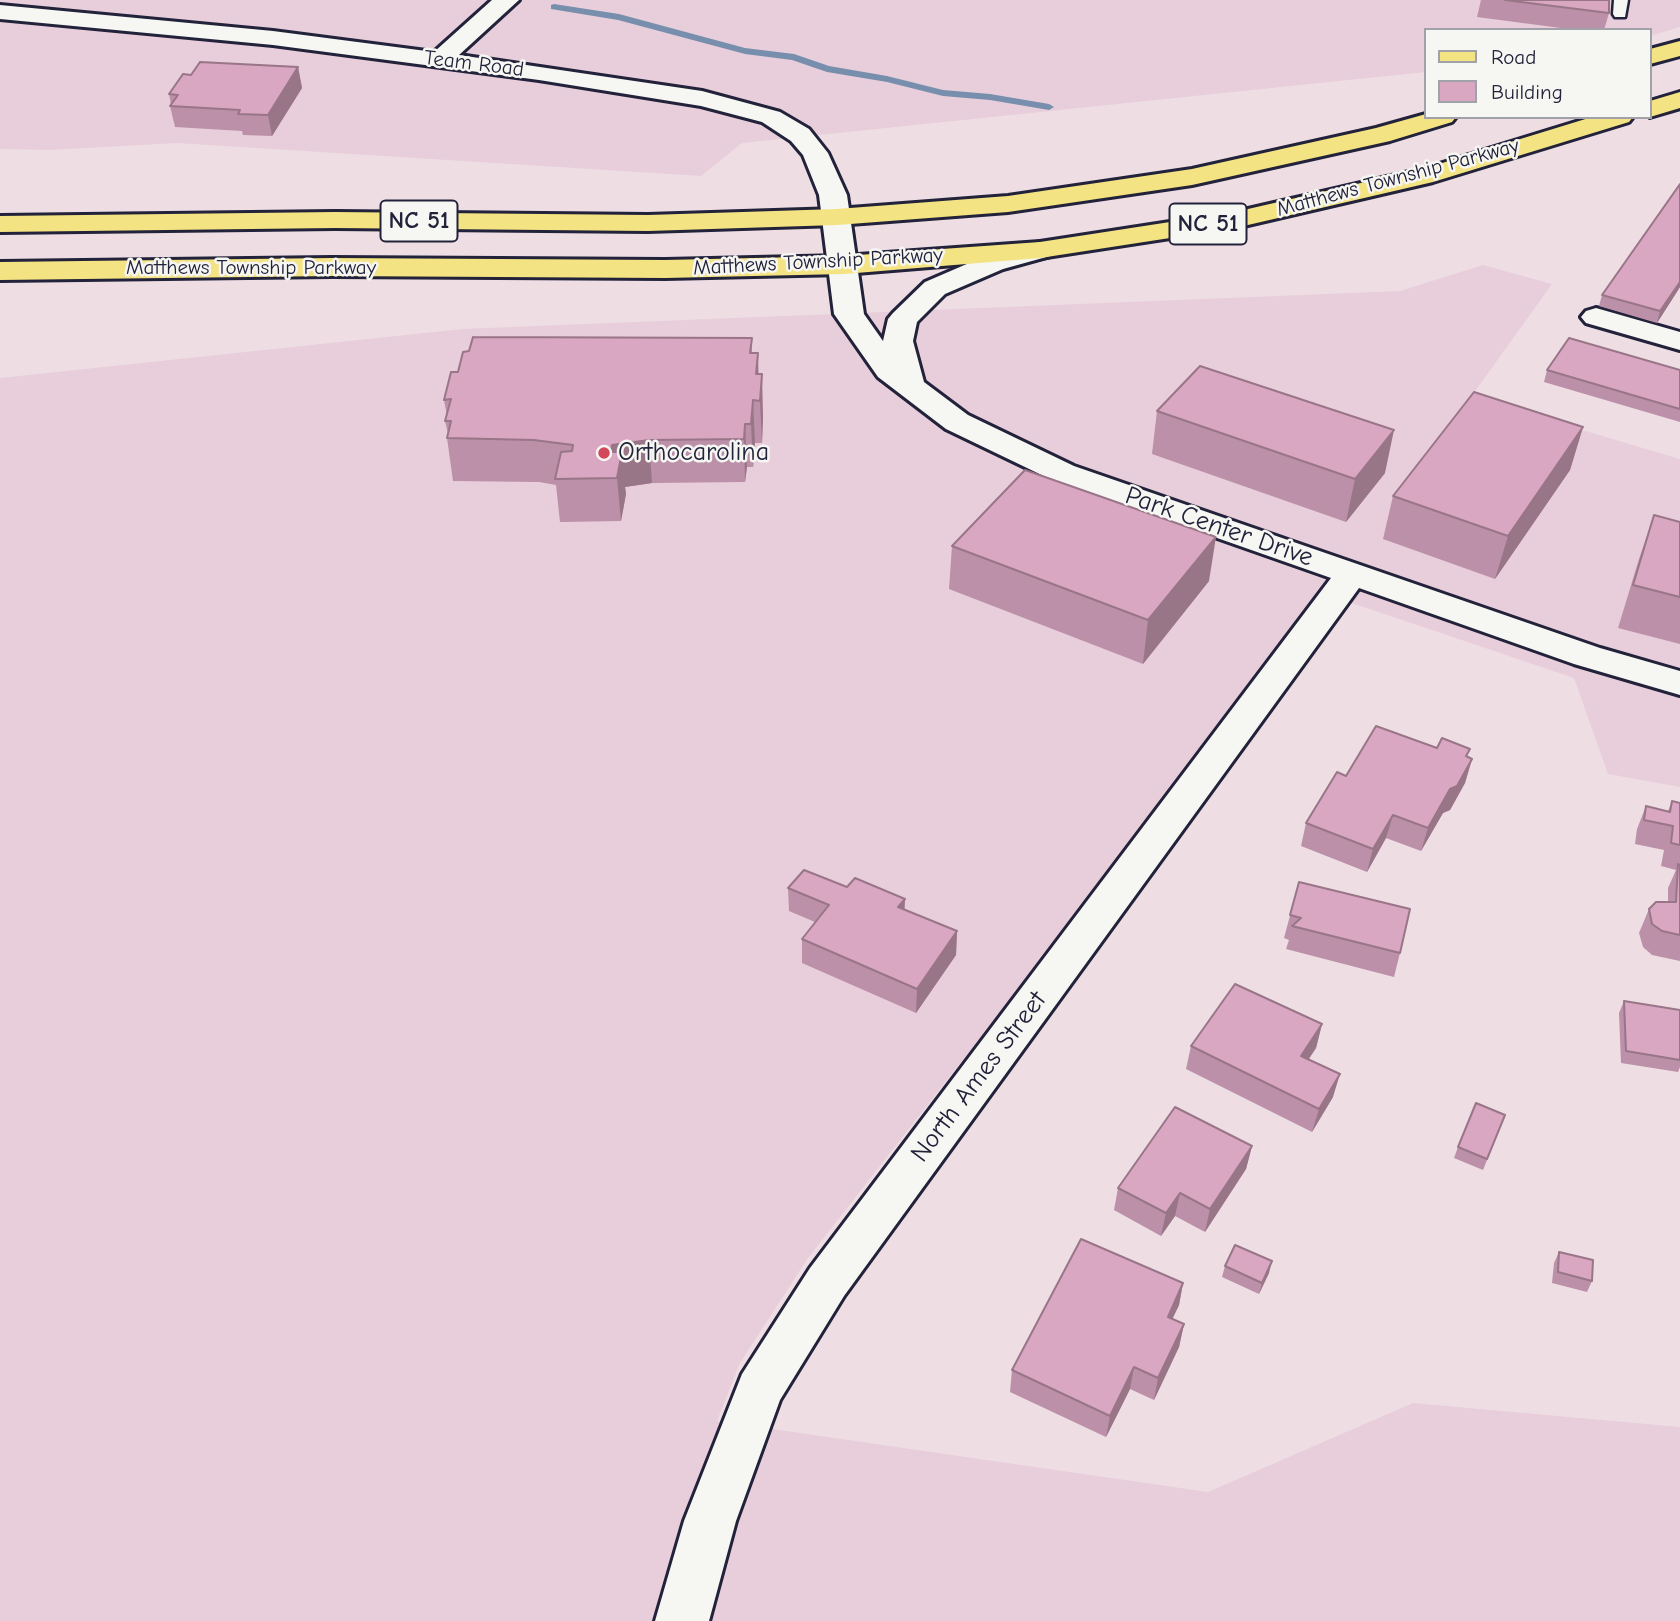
<!DOCTYPE html>
<style>
body{margin:0}
#map{position:relative;width:1680px;height:1621px;overflow:hidden;background:#eedee4;font-family:"Comic Neue",sans-serif}
canvas{display:block}
.legend{position:absolute;left:1424px;top:28px;width:228px;height:91px;box-sizing:border-box;background:#f6f6f2;border:2px solid #a1a1a9;margin:0;padding:9px 12px;list-style:none;font-size:21px;color:#22223b}
.legend li{display:flex;align-items:center;gap:14px;height:35px}
.legend b{width:35px;border:2px solid #a1a1a9}
</style>
<div id="map">
<canvas width="1680" height="1621"></canvas>
<ul class="legend">
<li><b style="height:9px;background:#f4e382"></b>Road</li>
<li><b style="height:19px;background:#daa7c3"></b>Building</li>
</ul>
</div>
<script>
const ctx = document.querySelector('canvas').getContext('2d');
ctx.lineJoin = 'round';
function fill(path, color) { ctx.fillStyle = color; ctx.fill(path, 'evenodd'); }
const poly = rows => new Path2D(rows.map(r => 'M' + r).join(''));
function trace(path, color, width, dash) { ctx.strokeStyle = color; ctx.lineWidth = width; ctx.lineCap = dash ? 'butt' : 'round'; ctx.setLineDash(dash || []); ctx.stroke(path); }
function label(font, color, halo, rows, align = 'center') {
  ctx.font = font + ' "Comic Neue",sans-serif'; ctx.lineWidth = 5; ctx.setLineDash([]); ctx.textBaseline = 'middle'; ctx.strokeStyle = halo; ctx.fillStyle = color; for (const [text, x, y, turn = 0] of rows) {
    ctx.save(); ctx.translate(x, y); ctx.rotate((+turn || 0) * Math.PI / 180); ctx.textAlign = isNaN(turn) ? turn : align; if (halo) ctx.strokeText(text, 0, 0); ctx.fillText(text, 0, 0); ctx.restore();
  }
}
fill(poly([
 [0,0,1680,0,1680,27,1650,36,1650,30,1426,30,1426,72,742,143,701,176,177,143,50,150,0,149],
 [1483,265,1552,284,1471,397,1680,459,1680,787,1608,774,1574,678,1322,593,1076,915,808,1258,740,1363,717,1421,1208,1492,1413,1403,1680,1427,1680,1621,0,1621,0,378,462,329,1400,291]
]), '#e8ceda');
fill(poly([
 [554,4,619,14,745,48,794,54,829,66,887,76,943,90,990,94,1049,104,1054,107,1049,110,990,100,943,96,887,82,827,72,792,60,745,54,618,20,551,9,551,5,554,4]
]), '#778ead');
const service = poly([
 [1614,0,1628,0,1625,17,1615,17,1613,14,1614,0]
]);
const minor = poly([
 [492,0,519,0,459,55,702,91,780,112,809,129,828,153,847,195,864,314,883,341,888,319,893,313,925,282,983,257,1040,242,1050,244,1054,250,1050,256,1003,269,945,294,917,322,913,341,924,382,968,415,1074,466,1600,648,1680,671,1680,695,1574,664,1359,588,844,1296,780,1400,736,1521,709,1621,655,1621,684,1521,742,1374,810,1268,1331,578,1052,480,946,429,878,377,834,314,819,195,803,155,791,141,762,122,701,106,539,80,273,45,0,19,0,5,273,31,434,52,492,0],
 [1596,308,1680,332,1680,350,1586,323,1581,317,1586,311,1596,308]
]);
const primary = poly([
 [1680,41,1680,56,1650,64,1650,49,1680,41],
 [1680,92,1680,108,1650,117,1650,101,1680,92],
 [1426,114,1426,117,1456,117,1452,122,1390,141,1192,185,1008,212,837,225,648,231,335,228,0,232,0,216,335,212,648,215,837,209,1008,196,1192,169,1376,128,1426,114],
 [1592,117,1633,117,1629,122,1433,182,1235,228,1040,258,844,274,665,278,332,276,0,280,0,262,332,258,665,260,844,256,1040,242,1235,212,1426,168,1592,117]
]);
trace(service, '#22223b', 5);
trace(minor, '#22223b', 6);
trace(primary, '#22223b', 6);
fill(service, '#f6f6f2');
fill(minor, '#f6f6f2');
fill(primary, '#f4e382');
fill(poly([
 [1481,0,1609,0,1609,13,1604,30,1576,30,1477,17],
 [298,67,302,88,272,136,243,135,242,131,175,127,170,106,171,105,169,94,191,75],
 [1680,287,1657,323,1599,306,1602,295],
 [752,338,752,353,758,374,763,417,762,443,755,443,753,467,747,467,745,482,652,483,625,487,626,494,621,521,560,522,556,485,539,482,453,481,447,438,448,434,445,421,447,416,444,400,458,372],
 [1547,370,1680,370,1680,422,1544,382],
 [1157,411,1385,473,1346,522,1152,454],
 [1583,427,1570,470,1495,579,1383,539,1393,496],
 [1654,515,1680,522,1680,644,1618,628,1639,559],
 [952,546,1209,581,1143,664,949,589],
 [1437,748,1472,759,1465,783,1450,810,1443,813,1421,851,1386,838,1367,872,1301,846,1306,823,1346,776],
 [1672,801,1680,803,1680,961,1652,955,1643,947,1639,933,1649,909,1668,902,1668,888,1676,870,1661,866,1664,850,1635,844,1637,829,1646,806,1668,811],
 [1299,882,1400,953,1394,977,1286,949,1289,940,1284,938],
 [847,887,905,899,904,909,957,931,956,955,916,1013,802,963,802,939,815,922,789,911,788,888],
 [1624,1001,1680,1010,1680,1067,1678,1072,1621,1063,1619,1013],
 [1322,1024,1316,1048,1309,1059,1333,1097,1312,1132,1186,1069,1191,1046],
 [1505,1115,1483,1170,1454,1158,1458,1147],
 [1252,1146,1246,1169,1205,1232,1175,1216,1161,1236,1114,1210,1118,1188],
 [1559,1252,1592,1281,1587,1292,1552,1283,1554,1263],
 [1225,1266,1269,1273,1259,1294,1222,1277],
 [1183,1283,1179,1305,1172,1319,1184,1324,1179,1347,1154,1400,1130,1389,1106,1437,1010,1392,1012,1370]
]), '#bb90a8');
fill(poly([
 [298,67,302,88,272,136,268,115],
 [1680,282,1680,287,1657,323,1660,311],
 [758,353,759,395,756,374],
 [762,374,763,417,762,443,760,401],
 [753,400,755,443,753,467,751,424],
 [745,424,747,467,745,482,744,439],
 [1583,427,1570,470,1495,579,1508,536],
 [1394,430,1385,473,1346,522,1355,479],
 [649,440,652,483,625,487,626,494,621,521,617,478,611,452,612,445],
 [1216,537,1209,581,1143,664,1148,620],
 [1472,759,1465,783,1450,810,1443,813,1421,851,1428,828,1450,789],
 [1393,815,1386,838,1367,872,1373,849],
 [905,899,904,922,898,907],
 [957,931,956,955,916,1013,917,989],
 [1322,1024,1316,1048,1295,1079,1301,1056],
 [1340,1074,1333,1097,1312,1132,1319,1109],
 [1252,1146,1246,1169,1205,1232,1210,1209],
 [1180,1193,1175,1216,1161,1236,1166,1213],
 [1272,1261,1269,1273,1259,1294,1262,1283],
 [1183,1283,1179,1305,1163,1339,1168,1317],
 [1184,1324,1179,1347,1154,1400,1158,1378],
 [1134,1367,1130,1389,1106,1437,1110,1416]
]), '#997588');
const building = poly([
 [1505,0,1609,0,1609,13,1505,0],
 [200,62,298,67,268,115,238,114,240,110,170,106,178,95,169,94,183,74,191,75,200,62],
 [1680,184,1680,282,1660,311,1602,295,1680,184],
 [473,337,752,338,750,353,758,353,756,374,762,374,760,401,753,400,751,424,745,424,744,439,649,440,612,445,611,452,622,452,617,478,555,479,561,452,572,451,573,445,534,440,447,438,451,421,445,421,451,399,444,400,451,372,458,372,463,352,469,351,473,337],
 [1569,338,1680,370,1680,409,1547,370,1569,338],
 [1200,366,1394,430,1355,479,1157,411,1200,366],
 [1474,392,1583,427,1508,536,1393,496,1474,392],
 [1025,470,1216,537,1148,620,952,546,1025,470],
 [1654,515,1680,522,1680,597,1633,585,1654,515],
 [1376,726,1437,748,1442,738,1470,749,1466,756,1472,759,1457,786,1450,789,1428,828,1393,815,1373,849,1306,823,1337,772,1346,776,1376,726],
 [1672,801,1680,803,1680,845,1671,843,1673,826,1644,820,1646,806,1670,812,1672,801],
 [1678,864,1680,865,1680,935,1662,931,1652,924,1649,909,1656,902,1676,902,1678,864],
 [804,870,847,887,855,878,905,899,898,907,957,931,917,989,802,939,829,905,788,888,804,870],
 [1299,882,1410,909,1400,953,1292,926,1301,918,1290,915,1299,882],
 [1235,984,1322,1024,1301,1056,1340,1074,1319,1109,1191,1046,1235,984],
 [1624,1001,1680,1010,1680,1060,1626,1051,1624,1001],
 [1476,1103,1505,1115,1487,1159,1458,1147,1476,1103],
 [1175,1107,1252,1146,1210,1209,1180,1193,1166,1213,1118,1188,1175,1107],
 [1081,1239,1183,1283,1168,1317,1184,1324,1158,1378,1134,1367,1110,1416,1012,1370,1081,1239],
 [1235,1245,1272,1261,1262,1283,1225,1266,1235,1245],
 [1559,1252,1593,1260,1592,1281,1558,1272,1559,1252]
]);
fill(building, '#daa7c3');
trace(building, '#997588', 2);
for (const [x, y, r, color] of [
 [604,453,7,"#d1495b"]
]) { const dot = new Path2D(); dot.arc(x, y, r, 0, 2 * Math.PI); ctx.fillStyle = color; ctx.fill(dot); trace(dot, '#f6f6f2', 2.5); }
label('21px', '#22223b', '#f6f6f2', [
 ["Team Road",474,64,7],
 ["Matthews Township Parkway",1398,178,-15],
 ["Matthews Township Parkway",818,262,-3],
 ["Matthews Township Parkway",251,268]
]);
for (const [x, y, w] of [
 [419,221,77],
 [1208,224,77]
]) { const box = new Path2D(); box.roundRect(x - w / 2, y - 20.5, w, 41, 5); ctx.fillStyle = '#f6f6f2'; ctx.fill(box); trace(box, '#22223b', 2); }
label('bold 24px', '#22223b', null, [
 ["NC 51",419,221],
 ["NC 51",1208,224]
]);
label('26px', '#22223b', '#f6f6f2', [
 ["Orthocarolina",618,453]
], 'left');
label('26px', '#22223b', '#f6f6f2', [
 ["Park Center Drive",1219,527,19],
 ["North Ames Street",979,1077,-53]
]);
</script>
